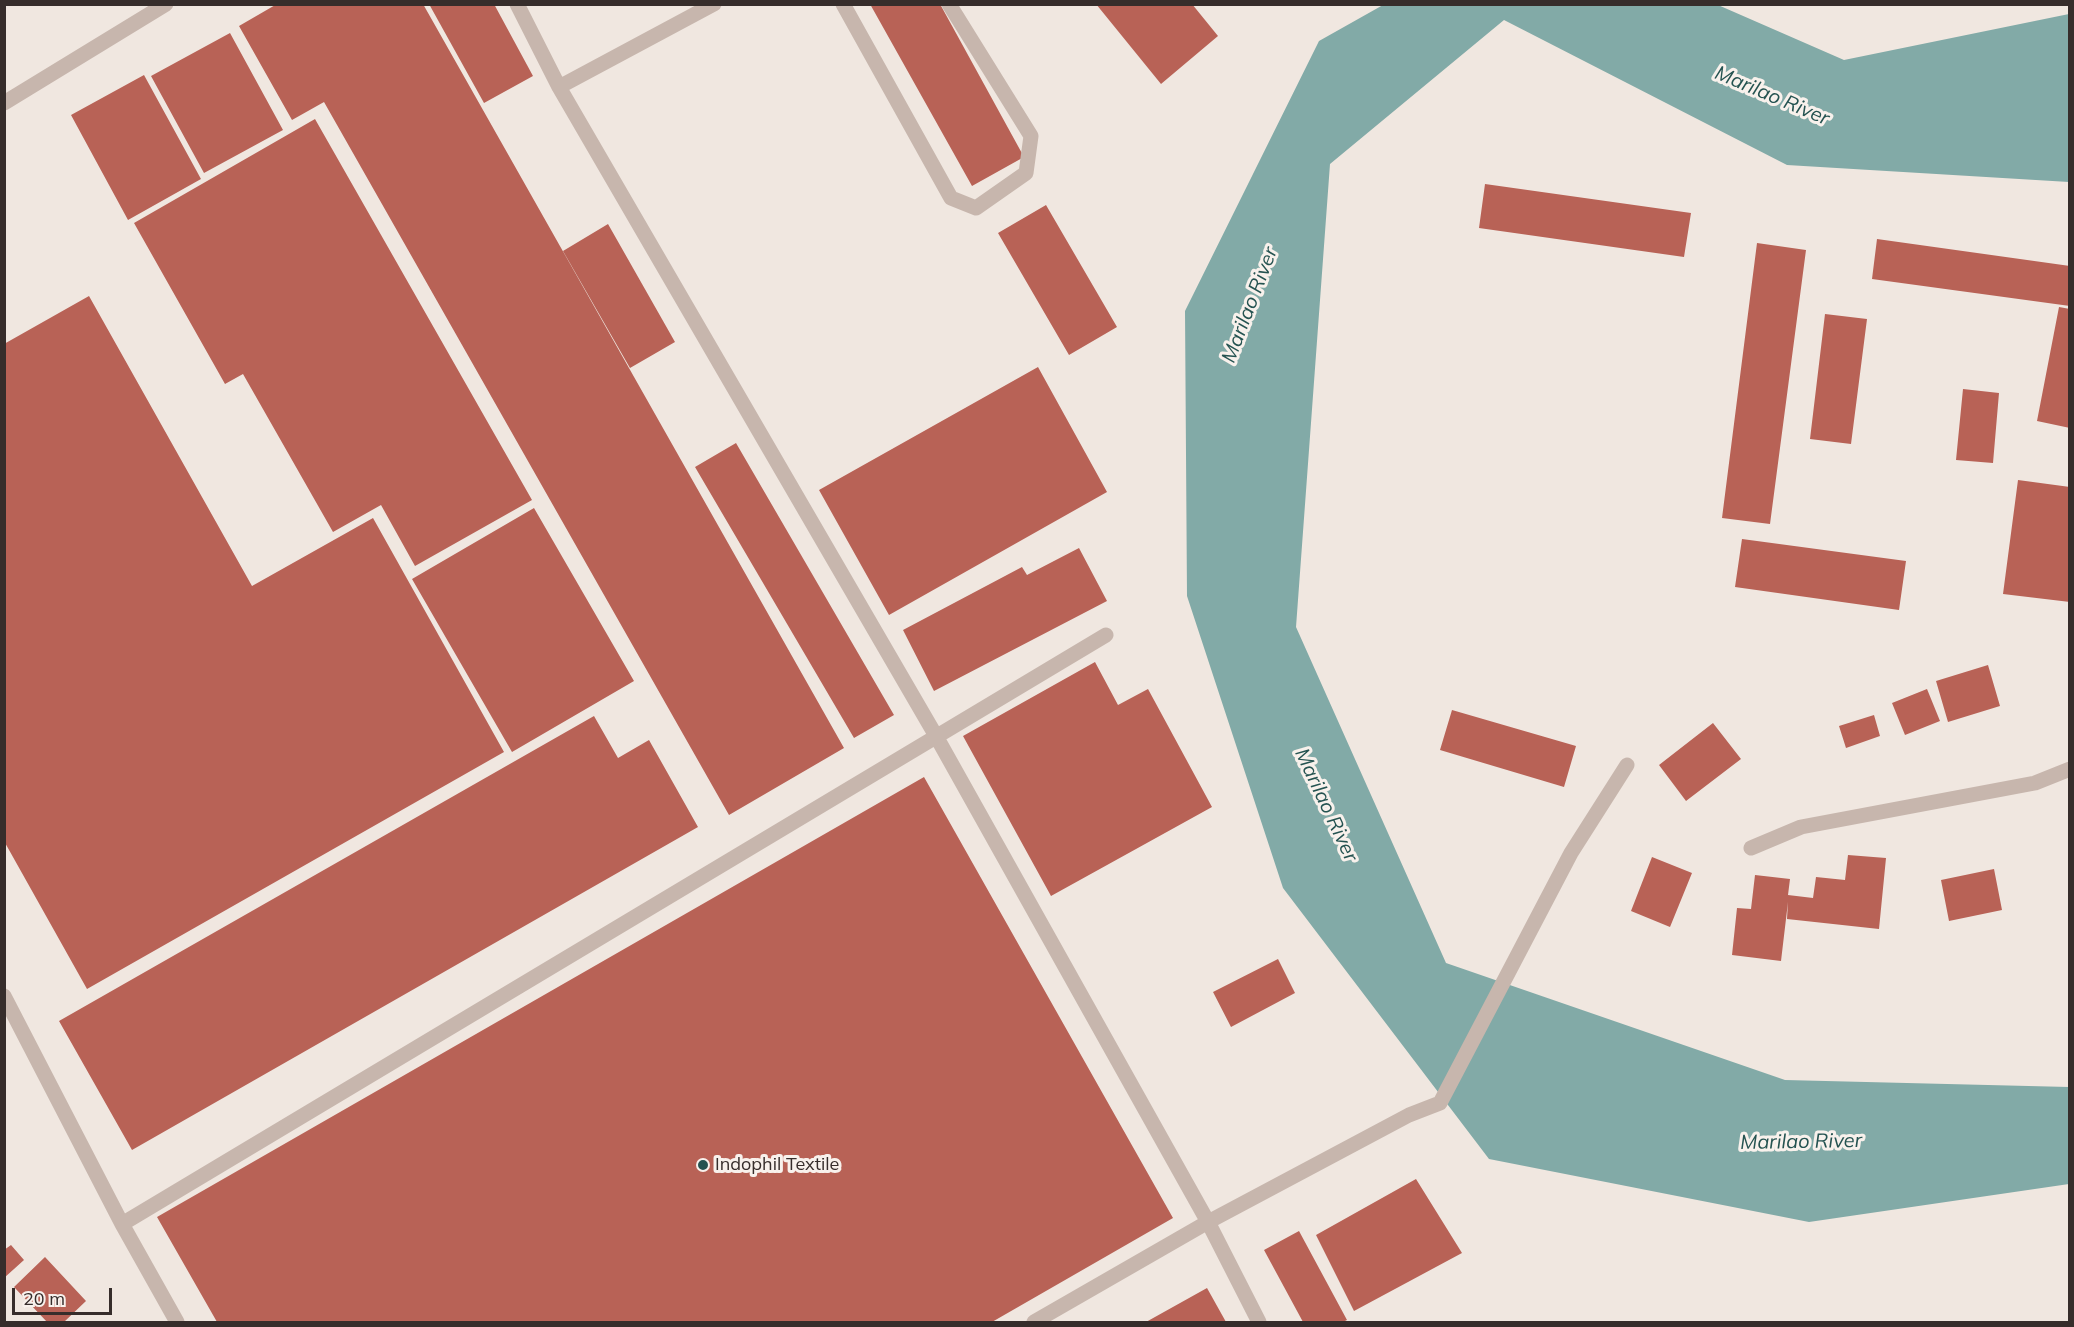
<!DOCTYPE html>
<style>
body{margin:0}
#map{position:relative;width:2074px;height:1327px;overflow:hidden;background:#f0e7e0;font-family:Mulish,sans-serif}
canvas{display:block}
.frame{position:absolute;inset:0;border:6px solid #362d2b;pointer-events:none}
.scale{position:absolute;left:12px;top:1288px;width:100px;height:27px;box-sizing:border-box;border:3px solid #362d2b;border-top:0;padding-left:8px;font-size:18px;line-height:21px;white-space:nowrap;color:#362d2b;-webkit-text-stroke:4px #f8f1ec;paint-order:stroke}
</style>
<div id="map">
<canvas width="2074" height="1327"></canvas>
<div class="frame"></div>
<div class="scale">20 m</div>
</div>
<script>
const ctx = document.querySelector('canvas').getContext('2d');
ctx.lineJoin = 'round';
function fill(path, color) { ctx.fillStyle = color; ctx.fill(path, 'evenodd'); }
const poly = rows => new Path2D(rows.map(r => 'M' + r).join(''));
function trace(path, color, width, dash) { ctx.strokeStyle = color; ctx.lineWidth = width; ctx.lineCap = dash ? 'butt' : 'round'; ctx.setLineDash(dash || []); ctx.stroke(path); }
function label(font, color, halo, rows, align = 'center') {
  ctx.font = font + ' Mulish,sans-serif'; ctx.lineWidth = 6; ctx.setLineDash([]); ctx.textBaseline = 'middle'; ctx.strokeStyle = halo; ctx.fillStyle = color; for (const [text, x, y, turn = 0] of rows) {
    ctx.save(); ctx.translate(x, y); ctx.rotate((+turn || 0) * Math.PI / 180); ctx.textAlign = isNaN(turn) ? turn : align; if (halo) ctx.strokeText(text, 0, 0); ctx.fillText(text, 0, 0); ctx.restore();
  }
}
fill(poly([
 [1383,5,1718,5,1844,60,2069,14,2069,182,1787,165,1504,20,1330,164,1296,627,1446,963,1785,1080,2069,1087,2069,1184,1809,1222,1489,1159,1283,888,1187,596,1185,311,1319,41]
]), '#82aaa7');
fill(poly([
 [277,4,423,4,844,748,729,815,324,102,292,120,239,26],
 [429,4,494,4,533,76,484,103],
 [870,4,940,4,1024,157,972,186],
 [1096,4,1192,4,1218,36,1161,84],
 [230,33,283,130,204,173,151,76],
 [144,75,201,179,128,220,71,115],
 [315,119,532,500,415,566,381,505,333,532,243,374,225,384,134,223],
 [1485,184,1691,213,1684,257,1479,228],
 [1046,205,1117,327,1069,355,998,233],
 [608,224,675,342,630,368,563,251],
 [1877,239,2070,266,2070,306,1872,279],
 [1757,243,1806,250,1770,524,1722,518],
 [89,296,252,586,373,518,504,752,87,989,4,841,4,344],
 [2059,307,2070,309,2070,428,2037,421],
 [1825,314,1867,319,1851,444,1810,439],
 [1038,367,1107,492,889,615,819,490],
 [1963,389,1999,393,1993,463,1956,460],
 [736,443,894,715,854,738,695,467],
 [2018,480,2070,487,2070,602,2003,594],
 [534,508,634,681,512,752,412,579],
 [1742,539,1906,561,1899,610,1735,587],
 [1079,548,1107,601,934,691,903,630,1022,567,1027,575],
 [1095,662,1118,705,1148,689,1212,807,1051,896,963,736],
 [1988,665,2000,706,1948,722,1936,681],
 [1927,689,1940,721,1905,735,1892,703],
 [1452,710,1576,746,1564,787,1440,750],
 [1874,715,1880,736,1846,748,1839,726],
 [594,716,618,758,649,740,698,827,132,1150,59,1021],
 [1713,723,1741,759,1686,801,1659,765],
 [924,777,1173,1218,992,1322,217,1322,157,1217],
 [1848,855,1886,858,1879,929,1787,919,1788,902,1781,961,1732,955,1737,908,1751,909,1755,875,1790,879,1788,895,1813,898,1816,877,1845,880],
 [1652,857,1692,873,1670,927,1631,911],
 [1994,869,2002,910,1949,921,1941,880],
 [1278,959,1295,993,1231,1027,1213,992],
 [1416,1179,1462,1253,1354,1311,1316,1235],
 [1299,1231,1347,1320,1343,1322,1303,1322,1264,1250],
 [11,1245,24,1260,4,1278,4,1250],
 [45,1257,86,1301,64,1322,47,1322,14,1287],
 [1207,1288,1226,1322,1146,1322]
]), '#b86256');
trace(poly([
 [517,4,559,87,936,736,1208,1222,1259,1322],
 [843,4,951,198,976,208,1026,173,1031,136,949,4],
 [559,87,714,4],
 [4,103,166,4],
 [4,996,122,1224,177,1322],
 [122,1224,1106,635],
 [1034,1322,1208,1222,1409,1115,1440,1103,1571,853,1627,765]
]), '#c7b6ad', 15);
trace(poly([
 [1751,848,1801,827,2035,783,2070,769]
]), '#c7b6ad', 15);
for (const [x, y, r, color] of [
 [703,1165,6,"#255351"]
]) { const dot = new Path2D(); dot.arc(x, y, r, 0, 2 * Math.PI); ctx.fillStyle = color; ctx.fill(dot); trace(dot, '#f8f1ec', 2); }
label('18px', '#362d2b', '#f8f1ec', [
 ["Indophil Textile",715,1165]
], 'left');
label('italic 20px', '#255351', '#f8f1ec', [
 ["Marilao River",1772,96,23],
 ["Marilao River",1250,305,-69],
 ["Marilao River",1326,805,65],
 ["Marilao River",1801,1142,-1]
]);
</script>
